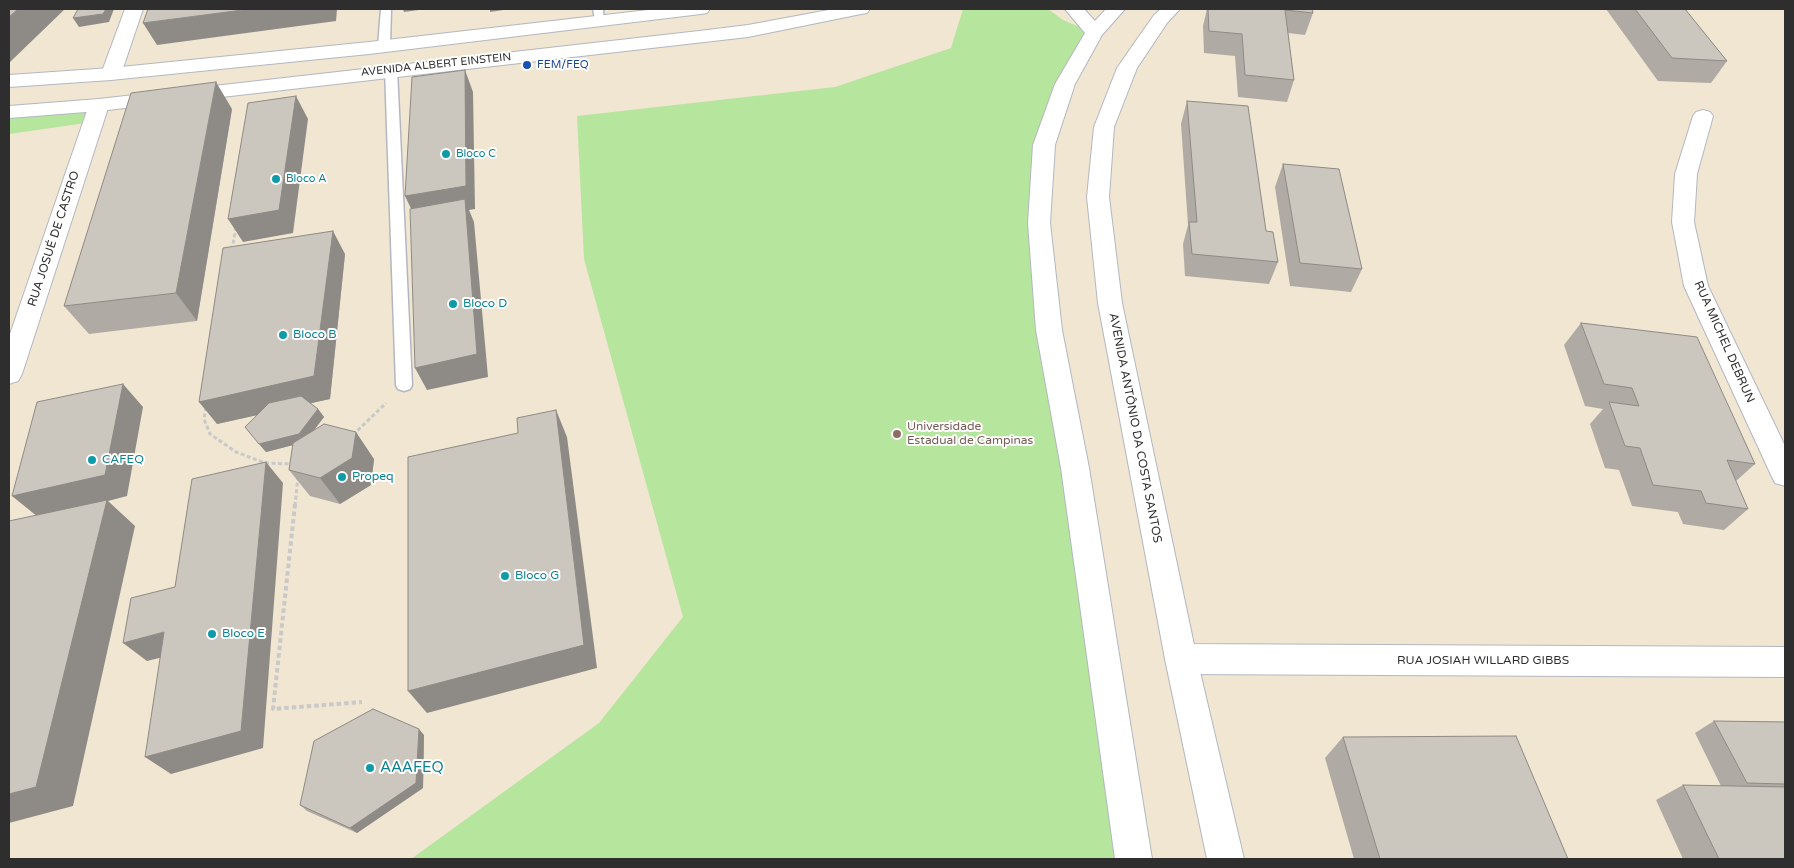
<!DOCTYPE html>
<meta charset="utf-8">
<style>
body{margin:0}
#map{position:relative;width:1794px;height:868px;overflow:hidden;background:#efe9e1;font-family:"Varela Round",sans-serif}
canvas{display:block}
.frame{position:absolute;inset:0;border:10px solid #2e2e2e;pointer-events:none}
</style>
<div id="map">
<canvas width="1794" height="868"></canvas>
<div class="frame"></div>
</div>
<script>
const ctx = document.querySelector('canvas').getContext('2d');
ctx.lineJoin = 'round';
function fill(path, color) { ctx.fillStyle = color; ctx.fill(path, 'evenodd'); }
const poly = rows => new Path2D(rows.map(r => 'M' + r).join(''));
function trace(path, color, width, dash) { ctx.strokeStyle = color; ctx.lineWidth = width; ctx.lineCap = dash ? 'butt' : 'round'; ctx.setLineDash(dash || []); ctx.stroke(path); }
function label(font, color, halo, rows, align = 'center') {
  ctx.font = font + ' "Varela Round",sans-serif'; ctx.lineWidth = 4; ctx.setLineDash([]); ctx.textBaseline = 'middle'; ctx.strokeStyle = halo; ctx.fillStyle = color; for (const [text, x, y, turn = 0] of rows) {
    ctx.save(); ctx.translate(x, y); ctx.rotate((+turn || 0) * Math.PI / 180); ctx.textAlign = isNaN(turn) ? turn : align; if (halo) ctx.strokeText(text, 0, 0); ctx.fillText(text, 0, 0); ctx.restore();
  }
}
fill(poly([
 [9,9,1785,9,1785,859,9,859]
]), '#f0e6d1');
fill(poly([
 [963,9,1048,9,1063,20,1094,33,1065,84,1039,223,1134,859,411,859,599,723,683,617,584,259,577,116,835,87,951,48],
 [99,105,93,122,9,134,9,112]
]), '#b6e59e');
const service = poly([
 [381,9,391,9,390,46,384,49,378,46,381,9],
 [593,9,603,9,604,24,596,24,593,9],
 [391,67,397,70,412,385,410,389,404,391,398,389,396,385,385,70,391,67]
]);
const minor = poly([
 [125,9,143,9,121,74,118,78,104,78,101,74,125,9],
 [99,99,106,101,109,105,22,374,18,381,9,384,9,337,89,105,92,101,99,99],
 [1703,110,1710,112,1713,116,1697,174,1694,222,1708,286,1785,446,1785,486,1775,483,1771,475,1684,286,1672,222,1675,174,1693,116,1696,112,1703,110],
 [1181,644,1785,647,1785,677,1181,674,1169,670,1165,659,1169,648,1181,644]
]);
const tertiary = poly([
 [657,9,710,9,707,13,701,14,369,54,111,80,9,87,9,75,111,68,369,42,657,9],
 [834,9,870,9,867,13,861,14,748,37,99,111,9,118,9,106,99,99,699,31,748,25,834,9],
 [1065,9,1084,9,1095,21,1106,9,1125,9,1102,35,1075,84,1055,145,1050,223,1062,330,1089,468,1152,859,1115,859,1061,468,1036,330,1028,223,1033,145,1055,84,1085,33,1065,9],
 [1161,9,1180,9,1167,23,1137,68,1114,127,1109,197,1122,303,1197,659,1244,859,1207,859,1165,659,1098,303,1087,197,1094,127,1117,68,1154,15,1161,9]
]);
trace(service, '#b4b7c1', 3);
trace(minor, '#b4b7c1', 2);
trace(tertiary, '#b4b7c1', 2);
trace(poly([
 [232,250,236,227],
 [206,407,204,419,210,434,236,452,265,463,292,464],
 [353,435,386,403],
 [295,506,298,477]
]), '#c9c9c9', 3, [4, 2.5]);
trace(poly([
 [295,504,273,709,362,702]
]), '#c9c9c9', 4, [4.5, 3]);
fill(service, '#fff');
fill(minor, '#fff');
fill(tertiary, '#fff');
fill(poly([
 [1207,9,1312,9,1313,13,1305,35,1288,33,1294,80,1287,102,1238,97,1235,56,1204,53,1203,26],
 [1606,9,1685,9,1727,61,1711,83,1658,81],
 [1187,101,1266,231,1278,262,1269,284,1185,276,1183,244,1188,225,1181,124],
 [232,109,197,321,89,334,64,306],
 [1283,164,1362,269,1351,292,1290,286,1275,187],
 [345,254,330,399,310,403,318,409,324,417,314,430,374,459,371,485,340,504,310,496,289,470,293,445,266,452,245,427,257,415,217,424],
 [1581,323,1755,464,1736,481,1748,509,1724,530,1683,524,1678,512,1632,506,1619,470,1605,468,1590,424,1603,409,1585,406,1564,345],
 [1714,721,1785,722,1785,859,1683,859,1656,800,1683,785,1721,786,1695,733],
 [424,735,423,788,357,833,307,811,300,805],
 [1343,737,1568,859,1354,859,1325,758]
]), '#afaba4');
fill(poly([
 [18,9,65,9,10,62,9,60,9,17],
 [106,9,114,9,109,22,79,27,73,18],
 [250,9,337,9,336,21,157,45,143,23],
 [403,9,426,9,404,12],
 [490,9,510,9,490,12],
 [465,70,473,92,475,209,469,210,474,222,488,377,427,390,415,368,416,219,405,196],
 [216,82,232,109,197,321,176,293],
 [296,96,308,119,293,233,243,242,228,219],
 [333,231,345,254,330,399,217,424,199,402],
 [123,384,143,407,127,496,108,501,135,526,73,806,9,823,9,794,38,517,12,496],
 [318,409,324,417,305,442,266,452,259,444],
 [556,410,567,437,597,668,427,713,408,691],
 [356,432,374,459,371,485,340,504,320,478],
 [266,462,283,483,263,748,171,774,145,757],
 [164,632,187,651,147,661,123,643],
 [419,729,424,735,423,788,357,833,350,828]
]), '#8e8b86');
const building = poly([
 [9,9,18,9,9,17,9,9],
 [78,9,106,9,103,14,73,18,78,9],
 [148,9,250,9,143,23,148,9],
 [1208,9,1312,9,1313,13,1285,10,1294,80,1245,75,1242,34,1209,31,1208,9],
 [1635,9,1685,9,1727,61,1672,58,1635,9],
 [465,70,466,186,405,196,412,77,465,70],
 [216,82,176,293,64,306,131,93,216,82],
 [296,96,279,210,228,219,248,103,296,96],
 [1187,101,1248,106,1266,231,1273,232,1278,262,1192,254,1189,222,1197,222,1187,101],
 [1283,164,1339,169,1362,269,1300,263,1283,164],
 [465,199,477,354,415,368,410,209,465,199],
 [333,231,314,376,199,402,223,248,333,231],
 [1581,323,1697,337,1755,464,1727,460,1748,509,1706,503,1701,491,1653,485,1640,448,1625,446,1609,402,1639,406,1632,388,1604,384,1581,323],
 [123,384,105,475,12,496,37,402,123,384],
 [301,396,318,409,299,434,259,444,245,427,269,403,301,396],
 [556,410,584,645,408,691,408,457,518,433,517,418,556,410],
 [324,424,356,432,352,458,320,478,289,470,293,443,324,424],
 [266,462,241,731,145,757,164,632,123,643,131,598,175,587,192,479,266,462],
 [107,500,36,787,9,794,9,521,107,500],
 [373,709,419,729,416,783,350,828,300,805,314,741,373,709],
 [1714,721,1785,722,1785,784,1747,783,1714,721],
 [1516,736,1568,859,1380,859,1343,737,1516,736],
 [1683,785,1785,787,1785,859,1719,859,1683,785]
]);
fill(building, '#cbc7bf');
trace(building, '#8e8b86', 1);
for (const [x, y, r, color] of [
 [527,65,5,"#1a4fb4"],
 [446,154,5,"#0f9aa8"],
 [276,179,5,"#0f9aa8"],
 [453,304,5,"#0f9aa8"],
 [283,335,5,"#0f9aa8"],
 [897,434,5,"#8d6e63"],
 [92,460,5,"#0f9aa8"],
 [342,477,5,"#0f9aa8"],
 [505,576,5,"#0f9aa8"],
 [212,634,5,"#0f9aa8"],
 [370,768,5,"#0f9aa8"]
]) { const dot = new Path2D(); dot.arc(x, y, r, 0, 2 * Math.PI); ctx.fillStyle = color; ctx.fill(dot); trace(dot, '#fff', 2); }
label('11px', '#2e2e2e', '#fff', [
 ["AVENIDA ALBERT EINSTEIN",436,65,-6]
]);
label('11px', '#164399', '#fff', [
 ["FEM/FEQ",537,65]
], 'left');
label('11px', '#0d838f', '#fff', [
 ["Bloco C",456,154],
 ["Bloco A",286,179]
], 'left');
label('12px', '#2e2e2e', '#fff', [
 ["RUA JOSUÉ DE CASTRO",54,239,-72],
 ["RUA MICHEL DEBRUN",1724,342,66],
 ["AVENIDA ANTÔNIO DA COSTA SANTOS",1135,428,79],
 ["RUA JOSIAH WILLARD GIBBS",1483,661]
]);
label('12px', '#0d838f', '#fff', [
 ["Bloco D",463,304],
 ["Bloco B",293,335],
 ["CAFEQ",102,460],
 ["Propeq",352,477],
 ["Bloco G",515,576],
 ["Bloco E",222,634]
], 'left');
label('12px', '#785e54', '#fff', [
 ["Universidade",907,427],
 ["Estadual de Campinas",907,441]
], 'left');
label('15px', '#0d838f', '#fff', [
 ["AAAFEQ",380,768]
], 'left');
</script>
